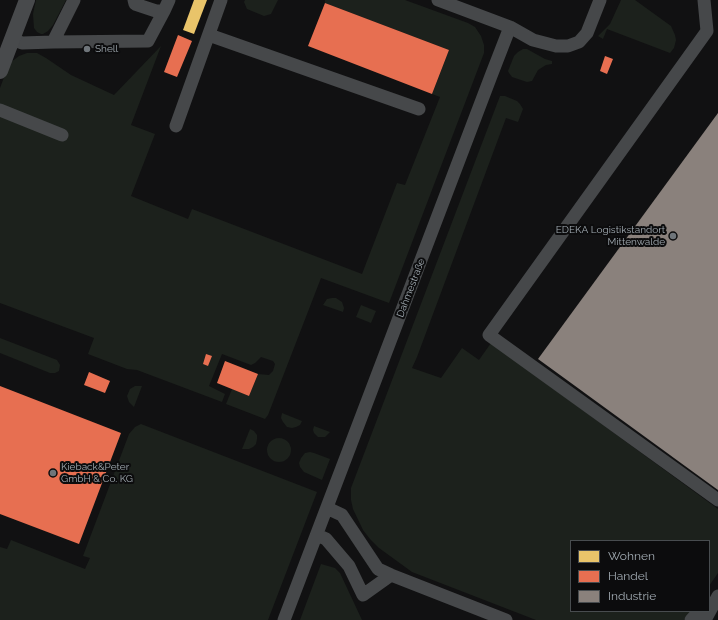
<!DOCTYPE html>
<meta charset="utf-8">
<style>
body{margin:0}
#map{position:relative;width:718px;height:620px;overflow:hidden;background:#111112;font-family:Raleway,sans-serif}
canvas{display:block}
.legend{position:absolute;left:570px;top:540px;width:140px;height:72px;box-sizing:border-box;background:#0c0c0d;border:1px solid #484c4f;margin:0;padding:5px 7px;list-style:none;font-size:12px;color:#a2abb2}
.legend li{display:flex;align-items:center;gap:8px;height:20px}
.legend b{width:20px;border:1px solid #484c4f}
</style>
<div id="map">
<canvas width="718" height="620"></canvas>
<ul class="legend">
<li><b style="height:11px;background:#e9c46a"></b>Wohnen</li>
<li><b style="height:11px;background:#e76f51"></b>Handel</li>
<li><b style="height:11px;background:#8a817c"></b>Industrie</li>
</ul>
</div>
<script>
const ctx = document.querySelector('canvas').getContext('2d');
ctx.lineJoin = 'round';
function fill(path, color) { ctx.fillStyle = color; ctx.fill(path, 'evenodd'); }
const poly = rows => new Path2D(rows.map(r => 'M' + r).join(''));
function trace(path, color, width, dash) { ctx.strokeStyle = color; ctx.lineWidth = width; ctx.lineCap = dash ? 'butt' : 'round'; ctx.setLineDash(dash || []); ctx.stroke(path); }
function label(font, color, halo, rows, align = 'center') {
  ctx.font = font + ' Raleway,sans-serif'; ctx.lineWidth = 4; ctx.setLineDash([]); ctx.textBaseline = 'middle'; ctx.strokeStyle = halo; ctx.fillStyle = color; for (const [text, x, y, turn = 0] of rows) {
    ctx.save(); ctx.translate(x, y); ctx.rotate((+turn || 0) * Math.PI / 180); ctx.textAlign = isNaN(turn) ? turn : align; if (halo) ctx.strokeText(text, 0, 0); ctx.fillText(text, 0, 0); ctx.restore();
  }
}
fill(poly([
 [36,0,66,0,53,25,48,31,43,34,41,34,37,32,34,28,33,14],
 [245,0,278,0,271,14,264,16,247,9,244,2],
 [325,0,405,0,468,23,475,27,481,36,484,45,484,53,389,303,321,278,268,415,265,419,226,404,232,389,249,396,258,374,269,375,273,371,275,364,273,361,261,357,255,363,251,365,222,354,209,386,225,394,222,402,137,370,127,369,88,354,94,338,0,303,0,88,6,72,11,62,19,56,27,53,37,53,46,58,71,75,114,95,161,46,131,125,155,134,131,196,188,219,192,209,362,274,397,183,405,185,440,97,432,94,449,50,325,3],
 [621,0,635,0,671,26,675,35,676,40,674,48,670,53,607,29,603,39,598,36,610,24],
 [523,49,527,49,545,59,552,61,552,64,546,65,538,70,532,81,527,82,512,77,509,73,508,71,514,56,518,52],
 [500,96,505,96,517,101,520,104,523,109,518,122,506,118,417,357,412,368,441,378,462,348,479,360,491,343,718,509,718,573,709,586,709,541,571,541,571,611,691,611,684,620,536,620,412,572,379,548,370,539,363,530,353,509,351,500,351,488],
 [332,298,336,298,342,302,344,308,343,312,323,305,327,299],
 [361,305,376,311,371,323,356,317],
 [0,338,57,360,60,365,59,371,55,373,50,373,0,353],
 [135,386,142,386,134,407,129,402,127,396,130,389],
 [282,413,302,421,300,425,296,427,292,428,287,427,283,422,281,418],
 [141,424,317,492,268,620,0,620,0,547,7,549,11,540,85,569,90,558,83,556,129,434,135,427],
 [314,426,330,432,325,437,318,437,314,433,313,430],
 [250,429,254,431,257,435,257,439,256,444,253,447,249,449,242,449],
 '267 450a12 12 0 1 1 24 0a12 12 0 1 1-24 0Z',
 [310,452,314,453,330,459,322,480,304,472,300,467,299,463,301,458,305,453],
 [321,564,335,568,340,573,362,620,300,620]
]), '#1c211c');
fill(poly([
 [194,0,207,0,194,34,183,30]
]), '#e9c46a');
fill(poly([
 [325,3,449,50,432,94,308,46],
 [178,35,192,41,177,77,164,72],
 [605,56,613,59,607,74,600,71],
 [206,354,212,356,208,366,203,364],
 [225,361,258,374,249,396,217,383],
 [89,372,110,381,105,393,84,385],
 [0,386,121,433,79,544,0,514]
]), '#e76f51');
fill(poly([
 [718,113,718,490,538,359]
]), '#8a817c');
trace(poly([
 [134,0,135,4,156,11,164,11,169,0],
 [438,0,510,27,533,40,556,46,568,46,579,42,587,33,600,0],
 [704,0,707,31,489,335,718,500],
 [209,35,419,109],
 [12,39,22,43,53,42,74,0],
 [53,42,148,41,164,11],
 [0,110,62,135],
 [176,126,221,0],
 [327,508,342,515,378,569,391,575,506,620],
 [317,535,326,539,349,566,363,595,391,575],
 [284,620,491,76,510,27],
 [691,620,699,611],
 [705,620,718,596]
]), '#46484a', 13);
trace(poly([
 [0,71,27,0]
]), '#484a4c', 16);
for (const [x, y, r, color] of [
 [87,49,4,"#6f757a"],
 [673,236,4,"#6f757a"],
 [53,473,4,"#6f757a"]
]) { const dot = new Path2D(); dot.arc(x, y, r, 0, 2 * Math.PI); ctx.fillStyle = color; ctx.fill(dot); trace(dot, '#0c0c0d', 1.5); }
label('10px', '#a2abb2', '#0c0c0d', [
 ["Shell",95,49],
 ["EDEKA Logistikstandort",665,230,"right"],
 ["Mittenwalde",665,242,"right"],
 ["Kieback&Peter",61,467],
 ["GmbH & Co. KG",61,479]
], 'left');
label('10px', '#a2abb2', '#0c0c0d', [
 ["Dahmestraße",411,288,-69]
]);
</script>
